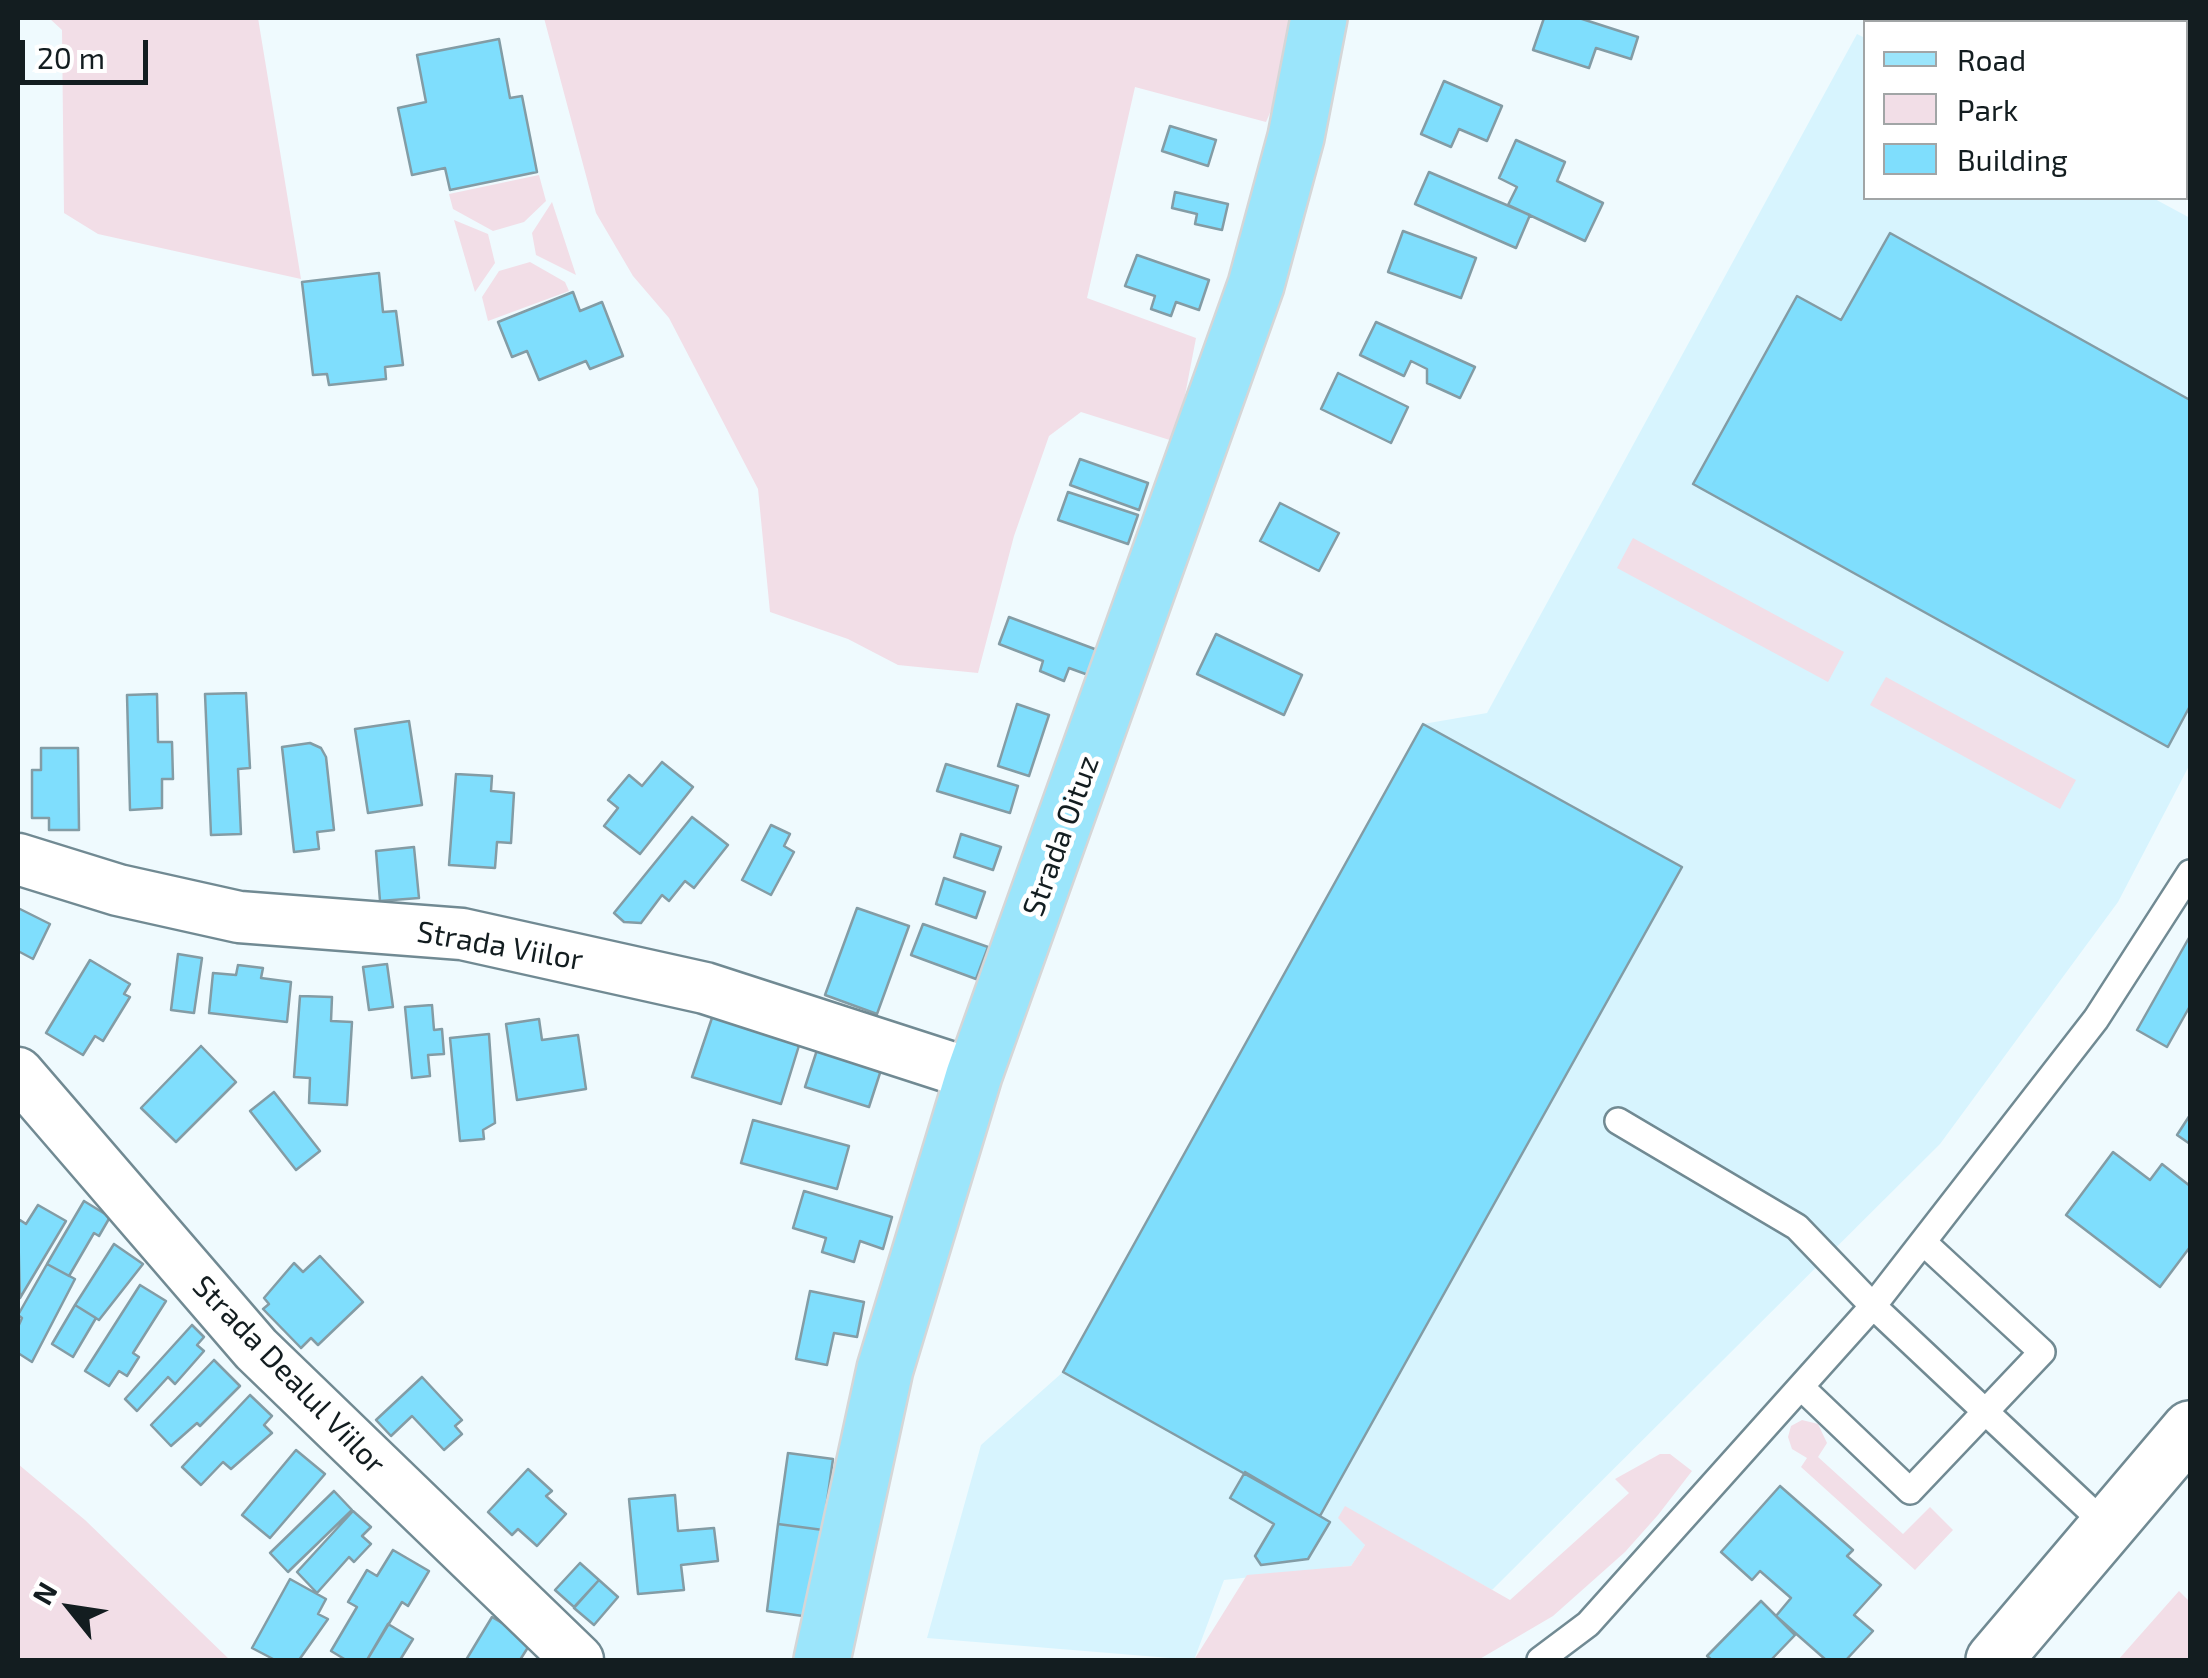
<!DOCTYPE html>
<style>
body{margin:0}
#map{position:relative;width:2208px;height:1678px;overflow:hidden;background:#effafe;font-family:"Exo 2",sans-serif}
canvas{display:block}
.frame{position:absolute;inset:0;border:20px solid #131d20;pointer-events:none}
.legend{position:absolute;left:1863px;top:20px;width:325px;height:180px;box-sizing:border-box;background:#fff;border:2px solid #a1a5a6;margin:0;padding:12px 18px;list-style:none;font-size:30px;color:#131d20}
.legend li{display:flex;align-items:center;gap:20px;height:50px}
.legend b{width:50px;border:2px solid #a1a5a6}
.north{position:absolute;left:20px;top:1558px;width:100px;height:100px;-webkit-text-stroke:8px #fff;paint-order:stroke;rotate:300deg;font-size:28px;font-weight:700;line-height:40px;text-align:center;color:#131d20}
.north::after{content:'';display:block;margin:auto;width:35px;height:45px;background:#131d20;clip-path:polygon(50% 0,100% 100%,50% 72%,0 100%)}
.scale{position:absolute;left:20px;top:40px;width:128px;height:45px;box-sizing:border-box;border:5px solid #131d20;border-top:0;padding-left:12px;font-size:30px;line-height:35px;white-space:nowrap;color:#131d20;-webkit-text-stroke:8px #fff;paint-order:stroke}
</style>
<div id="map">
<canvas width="2208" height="1678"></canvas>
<div class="frame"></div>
<ul class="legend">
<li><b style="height:12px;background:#9be5fb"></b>Road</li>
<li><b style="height:28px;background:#f2dee7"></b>Park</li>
<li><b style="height:28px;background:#7fdefd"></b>Building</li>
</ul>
<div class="north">N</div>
<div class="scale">20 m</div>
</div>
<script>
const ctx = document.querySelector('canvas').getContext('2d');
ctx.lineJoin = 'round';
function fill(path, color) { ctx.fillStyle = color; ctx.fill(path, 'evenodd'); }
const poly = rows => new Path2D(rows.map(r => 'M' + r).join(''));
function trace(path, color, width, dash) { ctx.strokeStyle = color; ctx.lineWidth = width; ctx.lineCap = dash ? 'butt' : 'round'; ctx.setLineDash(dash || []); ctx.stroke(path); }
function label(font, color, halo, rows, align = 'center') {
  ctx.font = font + ' "Exo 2",sans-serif'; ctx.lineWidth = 9; ctx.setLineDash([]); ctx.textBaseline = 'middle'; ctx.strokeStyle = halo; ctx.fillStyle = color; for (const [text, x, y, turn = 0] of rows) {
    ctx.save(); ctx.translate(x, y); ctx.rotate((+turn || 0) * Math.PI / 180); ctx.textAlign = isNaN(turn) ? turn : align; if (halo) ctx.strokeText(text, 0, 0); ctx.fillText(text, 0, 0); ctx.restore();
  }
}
fill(poly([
 [1857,34,1865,38,1866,198,2153,198,2190,218,2190,764,2118,902,1940,1144,1492,1590,1346,1508,1365,1545,1351,1566,1224,1580,1194,1660,927,1638,981,1445,1063,1372,1423,724,1487,713]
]), '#d7f4fe');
fill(poly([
 [49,18,258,18,301,279,98,234,64,213,62,30],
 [544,18,1295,18,1283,83,1266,122,1135,87,1087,298,1196,338,1176,442,1081,412,1049,436,1014,536,978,673,898,665,848,639,770,612,758,489,669,318,633,276,596,213],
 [539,175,546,201,524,222,493,231,453,209,449,194],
 [552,202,576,275,536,255,532,233],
 [454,220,488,234,495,263,475,292],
 [530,262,565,282,569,291,488,321,482,297,499,271],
 [1633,538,1844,652,1828,682,1617,568],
 [1886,677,2076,780,2060,809,1870,705],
 [1802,1420,1818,1424,1827,1443,1818,1457,1903,1534,1930,1507,1953,1530,1915,1570,1801,1467,1807,1458,1792,1449,1788,1437,1791,1426],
 [1660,1454,1670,1454,1692,1471,1658,1515,1625,1552,1553,1616,1478,1660,1194,1660,1247,1575,1351,1566,1365,1545,1338,1518,1345,1506,1510,1600,1629,1493,1615,1479],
 [18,1464,85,1520,230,1660,18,1660],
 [2179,1591,2190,1602,2190,1660,2118,1660]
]), '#f2dee7');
const building = poly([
 [1544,18,1579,18,1638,37,1631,59,1596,48,1589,68,1533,50,1544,18],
 [499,39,510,98,522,96,537,172,450,190,445,168,412,175,398,108,426,102,417,55,499,39],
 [1444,81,1502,106,1487,141,1459,129,1451,147,1421,134,1444,81],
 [1170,126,1216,140,1208,166,1162,151,1170,126],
 [1516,140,1565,162,1557,181,1603,203,1585,241,1508,205,1517,187,1499,178,1516,140],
 [1429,172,1530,215,1516,248,1415,204,1429,172],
 [1175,192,1228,204,1222,230,1195,224,1197,214,1172,208,1175,192],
 [1403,231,1476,258,1461,298,1388,272,1403,231],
 [1890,233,2190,400,2190,706,2168,747,1693,484,1797,296,1841,320,1890,233],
 [1137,255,1209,280,1199,310,1176,302,1171,316,1151,309,1155,296,1125,286,1137,255],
 [379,273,383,312,396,311,403,365,385,367,386,379,329,385,327,374,313,375,302,282,379,273],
 [573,292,580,311,602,302,623,356,590,369,586,361,539,380,527,351,512,357,498,322,573,292],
 [1376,322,1475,367,1460,398,1427,383,1427,369,1411,361,1404,376,1360,355,1376,322],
 [1338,373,1408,407,1391,443,1321,409,1338,373],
 [1080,459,1148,483,1139,510,1070,485,1080,459],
 [1068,492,1138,515,1128,544,1058,520,1068,492],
 [1280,503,1339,533,1319,571,1260,541,1280,503],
 [1009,617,1100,651,1091,676,1069,668,1064,681,1040,671,1043,661,999,644,1009,617],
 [1216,634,1302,675,1284,715,1197,674,1216,634],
 [246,693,250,768,238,769,241,834,211,835,205,694,246,693],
 [157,694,158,742,172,742,173,779,162,779,162,808,130,810,127,695,157,694],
 [1017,704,1049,715,1029,776,998,766,1017,704],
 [409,721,422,805,368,813,355,729,409,721],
 [1423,724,1682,867,1320,1516,1063,1372,1423,724],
 [310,743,321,748,326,757,334,830,317,832,319,849,294,852,282,747,310,743],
 [41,748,78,748,79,830,49,830,49,818,32,818,32,770,41,770,41,748],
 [662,762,693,787,640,854,604,826,618,808,608,800,629,775,642,786,662,762],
 [946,764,1018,786,1010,813,937,791,946,764],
 [456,774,492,776,491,791,514,793,511,843,497,842,495,868,449,865,456,774],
 [692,817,728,845,694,888,685,881,669,901,662,895,641,923,624,922,614,913,692,817],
 [771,825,790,834,784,846,794,852,771,895,742,880,771,825],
 [961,834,1001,847,993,870,954,857,961,834],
 [414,847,419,898,380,901,376,851,414,847],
 [944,878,985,892,976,918,936,904,944,878],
 [18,908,50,924,33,959,18,951,18,908],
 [857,908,909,926,877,1014,825,995,857,908],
 [923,924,988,947,976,979,911,955,923,924],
 [2190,936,2190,1006,2167,1047,2137,1030,2190,936],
 [178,954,202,958,194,1013,171,1010,178,954],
 [90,960,130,984,124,994,130,997,103,1041,95,1036,83,1055,46,1033,90,960],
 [387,964,393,1007,369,1010,363,967,387,964],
 [238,965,263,968,261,978,291,982,287,1022,209,1013,213,973,236,975,238,965],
 [300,996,332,997,331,1021,352,1022,347,1105,309,1103,310,1078,294,1077,300,996],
 [432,1005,434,1030,442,1029,444,1054,428,1055,430,1076,412,1078,405,1007,432,1005],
 [714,1012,801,1039,781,1104,692,1077,714,1012],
 [539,1019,542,1040,578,1035,586,1089,517,1100,506,1024,539,1019],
 [489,1034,495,1123,483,1130,484,1139,460,1141,450,1038,489,1034],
 [201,1046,236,1082,176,1142,141,1108,201,1046],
 [817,1050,881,1070,869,1107,805,1087,817,1050],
 [274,1092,320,1151,296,1170,250,1111,274,1092],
 [2190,1115,2190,1144,2177,1135,2190,1115],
 [753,1120,849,1146,837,1189,741,1163,753,1120],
 [2113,1152,2150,1180,2162,1164,2190,1186,2190,1247,2160,1287,2066,1215,2113,1152],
 [804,1191,892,1217,883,1249,860,1241,854,1262,822,1252,826,1238,793,1228,804,1191],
 [84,1201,110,1217,99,1236,94,1233,69,1276,47,1264,84,1201],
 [38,1205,66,1221,20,1298,18,1224,20,1220,26,1224,38,1205],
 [114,1244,143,1264,99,1320,75,1305,114,1244],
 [320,1256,363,1302,318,1345,311,1338,301,1348,263,1309,269,1304,264,1298,294,1263,303,1272,320,1256],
 [47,1264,75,1279,32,1362,18,1353,18,1327,22,1318,18,1315,47,1264],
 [140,1285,166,1301,133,1353,139,1357,127,1376,119,1371,109,1386,85,1371,140,1285],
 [810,1291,864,1302,857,1337,834,1333,827,1365,796,1359,810,1291],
 [75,1305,96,1318,73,1357,52,1344,75,1305],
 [192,1325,204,1337,197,1345,204,1351,175,1384,168,1377,137,1411,125,1399,192,1325],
 [214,1360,240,1386,200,1426,197,1423,171,1446,151,1425,214,1360],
 [422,1377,462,1420,455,1426,462,1434,444,1450,412,1416,391,1436,376,1420,422,1377],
 [250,1395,272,1416,264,1425,272,1433,231,1469,223,1462,201,1485,182,1467,250,1395],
 [296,1450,325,1474,270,1538,242,1515,296,1450],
 [788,1453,833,1459,823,1530,778,1524,788,1453],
 [528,1469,552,1491,546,1496,566,1514,537,1546,518,1529,512,1535,488,1512,528,1469],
 [1245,1472,1330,1522,1308,1559,1261,1565,1255,1556,1274,1524,1230,1498,1245,1472],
 [1780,1486,1853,1550,1847,1556,1881,1585,1854,1615,1873,1631,1846,1660,1826,1660,1776,1616,1791,1598,1760,1571,1752,1580,1721,1552,1780,1486],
 [334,1491,352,1510,288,1572,270,1553,334,1491],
 [675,1495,678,1531,714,1528,718,1561,681,1565,684,1590,638,1594,629,1499,675,1495],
 [353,1511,371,1527,362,1536,371,1544,354,1562,349,1557,317,1593,297,1572,353,1511],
 [778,1524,823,1530,810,1617,767,1611,778,1524],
 [393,1550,429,1571,408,1606,402,1602,367,1660,346,1660,331,1651,357,1607,348,1602,367,1570,377,1576,393,1550],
 [580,1563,599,1580,574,1607,555,1590,580,1563],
 [290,1579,326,1599,318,1614,328,1619,299,1660,275,1660,252,1648,290,1579],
 [599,1580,618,1597,594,1625,574,1608,599,1580],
 [1761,1601,1795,1635,1771,1660,1712,1660,1707,1656,1761,1601],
 [492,1617,532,1641,520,1660,466,1660,492,1617],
 [388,1624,413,1639,400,1660,367,1660,388,1624]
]);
fill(building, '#7fdefd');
trace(building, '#839ca5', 2.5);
const lane = poly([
 [1961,18,1968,22],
 [2186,170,2190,174],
 [1618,1121,1797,1227,1873,1306,2108,1527],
 [1802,1388,1910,1491,2042,1352,1923,1242],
 [1540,1660,1588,1624,1873,1306,2096,1019,2190,873]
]);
const street = poly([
 [2158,18,2166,22],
 [18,859,118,890,239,917,462,934,705,988,974,1075],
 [18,1073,256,1349,578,1660]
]);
const secondary = poly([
 [1994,1660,2190,1429]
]);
const primary = poly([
 [822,1660,885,1369,974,1075,1256,285,1296,137,1319,18]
]);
trace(lane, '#718a93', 30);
trace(street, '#718a93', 55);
trace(secondary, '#718a93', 60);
trace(primary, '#d5d6d7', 60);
trace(lane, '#fff', 25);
trace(street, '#fff', 50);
trace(secondary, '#fff', 55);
trace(primary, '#9be5fb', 55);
label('30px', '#131d20', '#fff', [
 ["Strada Oituz",1061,836,-70],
 ["Strada Viilor",500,946,10],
 ["Strada Dealul Viilor",289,1375,46]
]);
</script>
